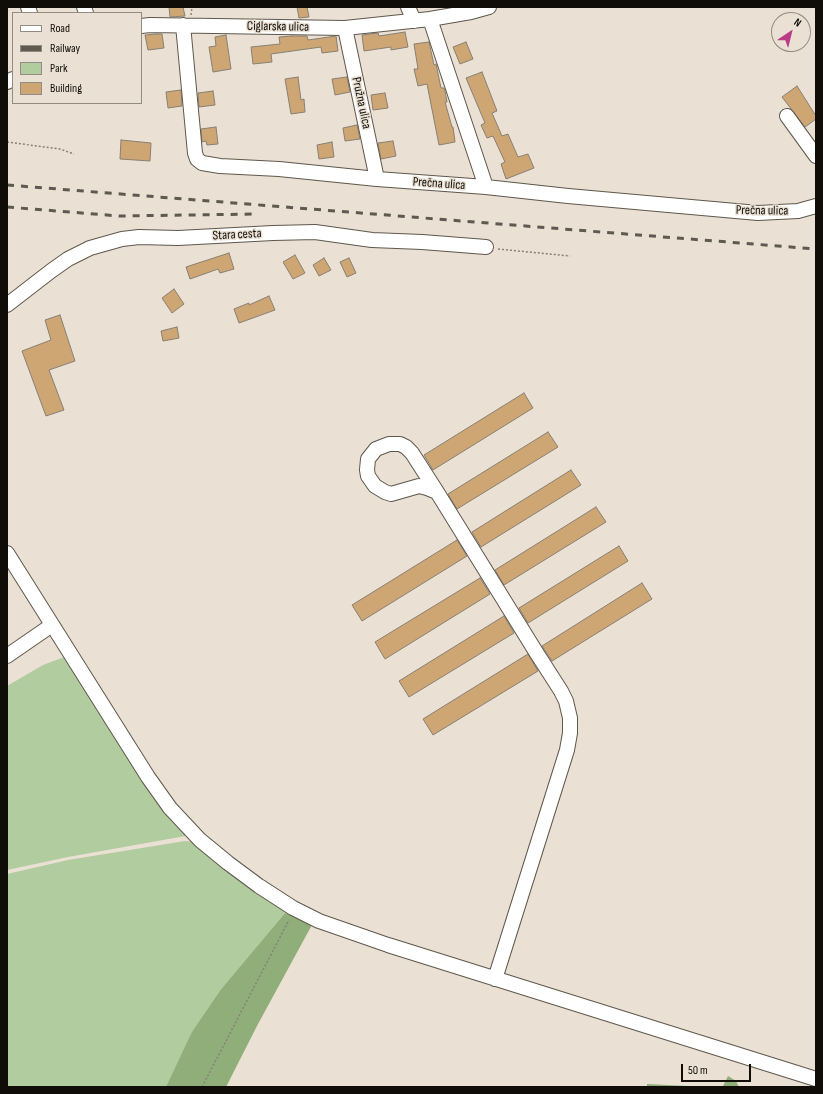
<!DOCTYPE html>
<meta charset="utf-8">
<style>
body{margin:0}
#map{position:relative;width:823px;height:1094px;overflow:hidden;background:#eae0d3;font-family:"Sofia Sans Condensed",sans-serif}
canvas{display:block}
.frame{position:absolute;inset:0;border:8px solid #100d09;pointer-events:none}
.legend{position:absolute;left:12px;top:12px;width:130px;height:92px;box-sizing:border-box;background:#eae0d3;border:1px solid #938c82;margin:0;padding:5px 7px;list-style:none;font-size:12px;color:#100d09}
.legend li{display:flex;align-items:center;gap:8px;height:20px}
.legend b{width:20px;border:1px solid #938c82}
.north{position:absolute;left:771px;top:12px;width:40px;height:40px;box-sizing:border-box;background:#eae0d3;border:1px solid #938c82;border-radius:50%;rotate:35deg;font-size:11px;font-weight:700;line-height:16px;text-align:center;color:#100d09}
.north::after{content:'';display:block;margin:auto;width:14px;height:18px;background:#bb3b86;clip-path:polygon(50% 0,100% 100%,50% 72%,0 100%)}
.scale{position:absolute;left:681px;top:1064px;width:70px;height:18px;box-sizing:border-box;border:2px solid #100d09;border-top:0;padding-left:5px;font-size:12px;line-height:14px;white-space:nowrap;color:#100d09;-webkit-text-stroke:3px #eae0d3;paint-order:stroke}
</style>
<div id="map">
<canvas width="823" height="1094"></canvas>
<div class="frame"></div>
<ul class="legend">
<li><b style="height:5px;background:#fff"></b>Road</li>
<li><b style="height:5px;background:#5f5952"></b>Railway</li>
<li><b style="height:11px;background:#b1cc9f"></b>Park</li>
<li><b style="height:11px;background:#cda673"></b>Building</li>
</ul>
<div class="north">N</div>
<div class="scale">50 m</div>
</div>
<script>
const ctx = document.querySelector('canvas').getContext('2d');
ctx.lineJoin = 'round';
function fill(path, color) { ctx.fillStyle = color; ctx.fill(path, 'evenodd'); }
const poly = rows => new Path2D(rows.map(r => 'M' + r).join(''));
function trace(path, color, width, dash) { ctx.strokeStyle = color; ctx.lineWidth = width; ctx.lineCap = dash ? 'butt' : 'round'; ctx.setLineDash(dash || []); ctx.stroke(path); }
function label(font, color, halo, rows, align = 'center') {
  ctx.font = font + ' "Sofia Sans Condensed",sans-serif'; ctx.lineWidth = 3; ctx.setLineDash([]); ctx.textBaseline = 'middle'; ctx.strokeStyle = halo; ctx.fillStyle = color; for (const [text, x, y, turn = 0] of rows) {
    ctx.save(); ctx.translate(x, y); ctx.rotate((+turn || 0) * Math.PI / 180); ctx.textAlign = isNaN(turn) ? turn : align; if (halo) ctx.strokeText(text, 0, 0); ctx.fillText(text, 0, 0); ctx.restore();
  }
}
fill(poly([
 [67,656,191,835,68,857,7,870,7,686,43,665],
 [185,841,198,842,282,905,285,913,222,988,166,1087,7,1087,7,874,68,860]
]), '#b1cc9f');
fill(poly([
 [285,913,313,923,258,1024,226,1087,166,1087,192,1032,222,988],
 [728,1076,736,1081,739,1087,647,1087,647,1084,709,1087,723,1086]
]), '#8fae79');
const building = poly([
 [169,7,183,7,185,16,170,17,169,7],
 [297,7,307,7,309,17,299,18,297,7],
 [405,32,408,47,391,50,391,47,364,51,362,35,378,33,379,36,405,32],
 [156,34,162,34,164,48,148,50,145,35,156,34],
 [226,35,231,69,213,72,209,47,216,46,215,37,226,35],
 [292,36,307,36,308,40,336,36,338,51,322,53,321,47,271,54,272,62,253,64,251,47,280,44,279,37,292,36],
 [429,42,434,65,436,64,441,88,444,88,445,91,447,102,445,102,452,127,453,127,455,142,439,145,427,84,418,86,414,69,418,69,414,44,429,42],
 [466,42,473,59,460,64,453,47,466,42],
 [482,72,497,111,492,113,502,136,508,134,518,157,528,154,534,168,506,179,501,164,505,162,493,136,487,138,481,125,485,123,466,78,482,72],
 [298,77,301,100,304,99,305,112,291,114,285,79,298,77],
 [347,77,350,92,335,95,332,79,347,77],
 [797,86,816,116,816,119,805,127,782,97,797,86],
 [181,90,182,106,168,108,166,92,181,90],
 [213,91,215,105,199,107,198,93,213,91],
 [385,93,388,108,373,110,371,95,385,93],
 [357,125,360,139,345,141,343,128,357,125],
 [216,127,218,144,207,145,206,141,202,142,201,129,216,127],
 [121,140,151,143,150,161,120,159,121,140],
 [393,141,396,156,381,159,378,143,393,141],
 [332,142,334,157,319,159,317,145,332,142],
 [229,253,234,269,220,273,218,269,190,279,186,267,229,253],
 [295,255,305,273,293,279,283,262,295,255],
 [324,258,331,270,319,276,313,265,324,258],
 [349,258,356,273,347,277,340,262,349,258],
 [174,289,184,304,172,313,162,298,174,289],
 [269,296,275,310,239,323,234,309,249,303,249,305,269,296],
 [60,315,75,361,49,370,64,410,46,416,22,351,51,340,45,320,60,315],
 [177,327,179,338,163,341,161,331,177,327],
 [524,393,533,408,433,470,424,455,524,393],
 [548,432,558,447,457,509,448,494,548,432],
 [571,470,581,485,481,547,472,532,571,470],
 [596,507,606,522,504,585,495,570,596,507],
 [457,540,467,556,362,621,352,605,457,540],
 [619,546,628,561,528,623,519,608,619,546],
 [480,578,490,594,385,659,375,642,480,578],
 [642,583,652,599,552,661,542,646,642,583],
 [504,616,514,633,409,697,399,681,504,616],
 [528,654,538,671,433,735,423,719,528,654]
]);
fill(building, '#cda673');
trace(building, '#887f74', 1);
const minor = poly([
 [28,7,30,13],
 [84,7,86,13],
 [408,7,414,21],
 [430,19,486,187],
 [183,25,195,153,197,159,202,163,220,166,279,169,377,179,486,187,568,196,758,213,798,211,816,206],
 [141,26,150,25,345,28,430,19,471,12,489,7],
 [345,28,377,179],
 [7,82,13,79],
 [787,116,816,156],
 [7,305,51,271,68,259,90,248,122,239,139,237,178,238,273,233,315,232,372,240,422,242,486,247],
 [437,492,427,488,419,486,391,494,385,492,375,486,368,476,367,470,368,459,376,449,389,444,400,444,406,447,412,453,437,492,536,652,561,691,566,701,570,718,570,733,567,750,495,979],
 [7,553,148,777,170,808,200,840,228,863,259,886,293,908,319,921,388,945,816,1079],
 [7,656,52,625]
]);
trace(minor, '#5f574c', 16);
trace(poly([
 [191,15,192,7],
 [7,142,60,149,74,154],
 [498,249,570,256],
 [202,1087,289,920]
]), '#888178', 1.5, [2, 2]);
trace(minor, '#fff', 14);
trace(poly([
 [7,185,816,249],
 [7,207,119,216,258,214]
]), '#5f5952', 3, [7, 7]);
label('13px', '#100d09', '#eae0d3', [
 ["Ciglarska ulica",278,27,1],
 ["Pružna ulica",361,103,78],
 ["Prečna ulica",439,184,4],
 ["Prečna ulica",762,211,1],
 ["Stara cesta",237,235,-3]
]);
</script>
